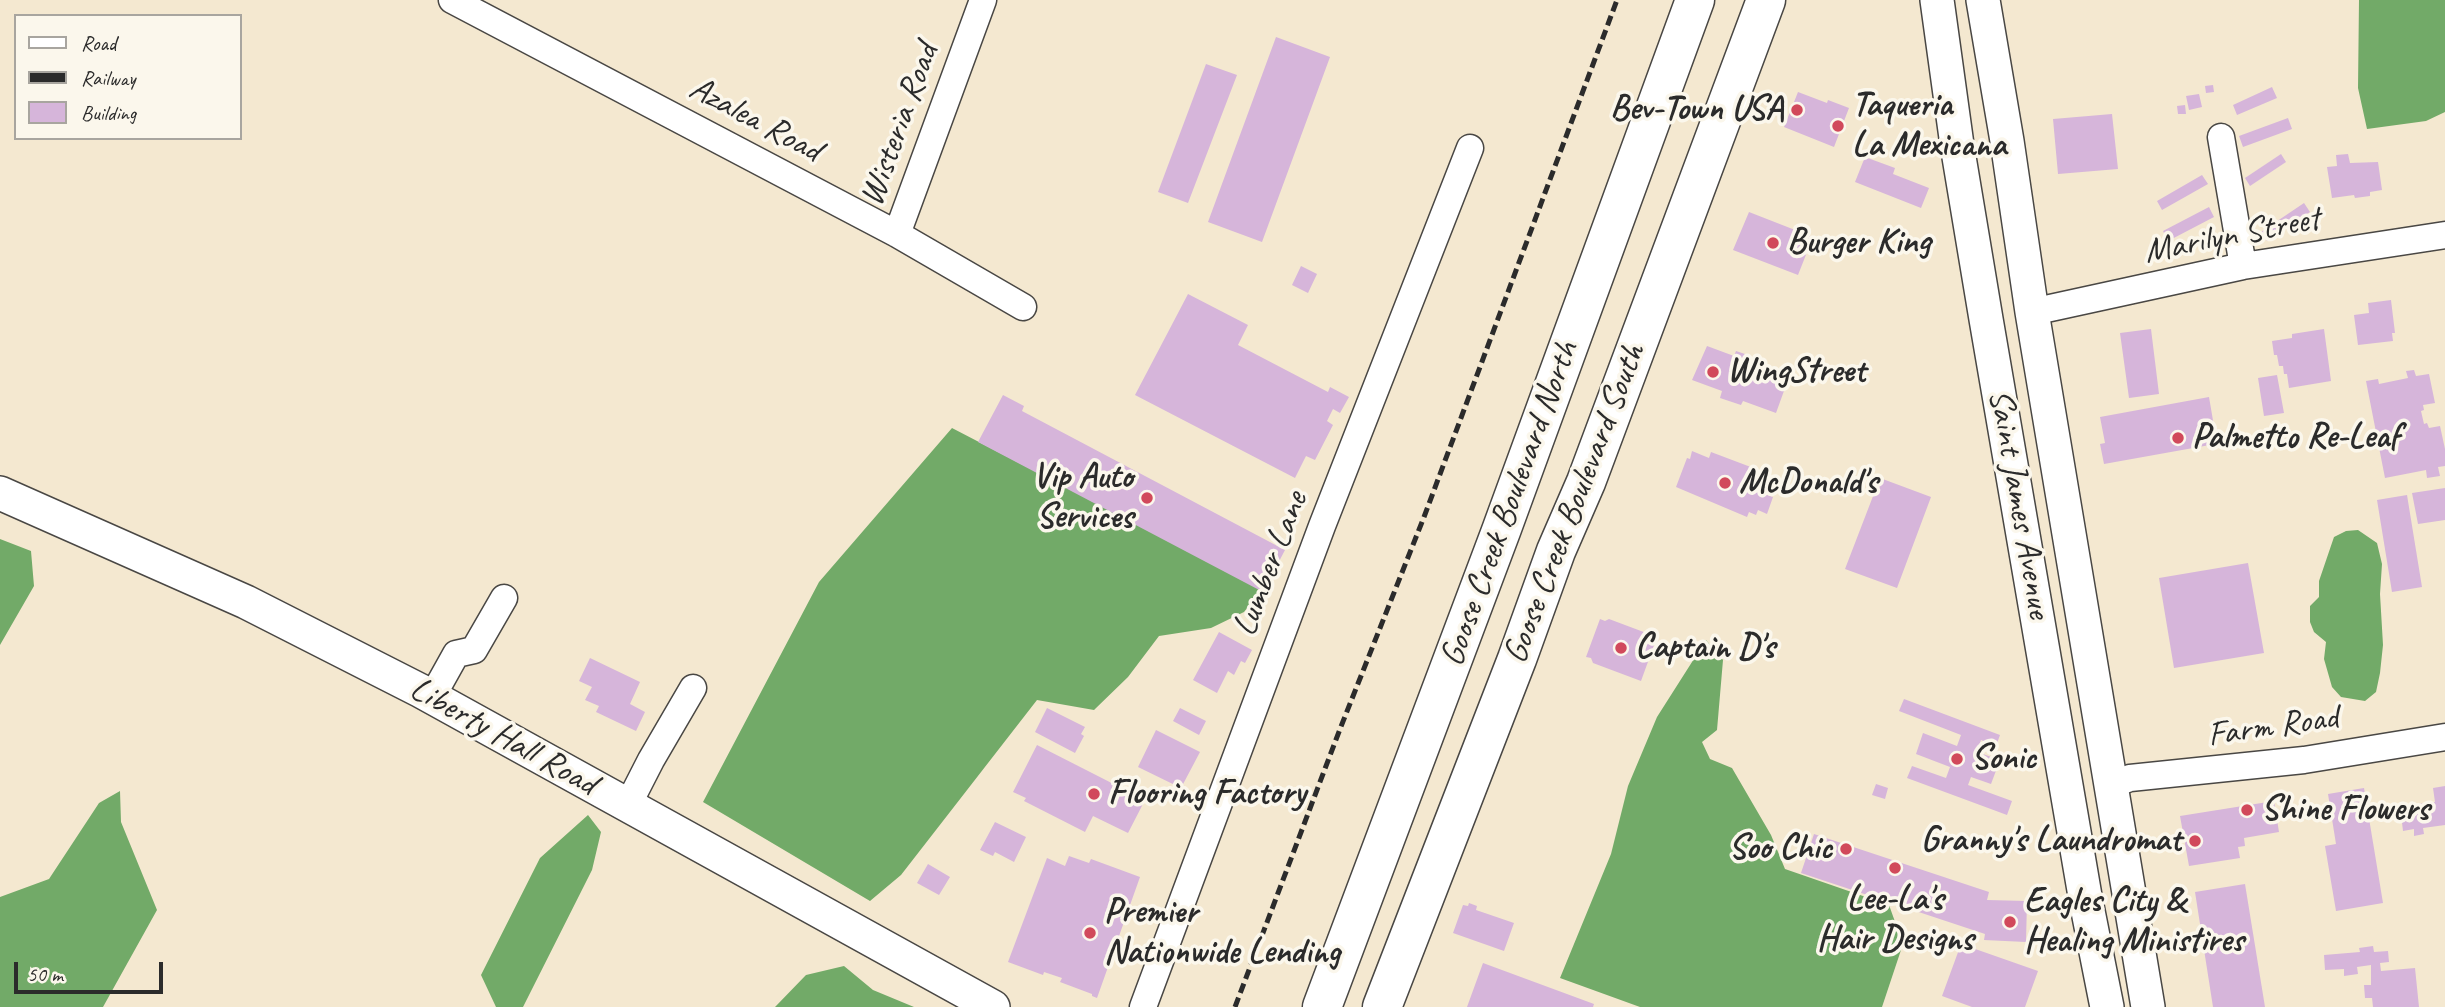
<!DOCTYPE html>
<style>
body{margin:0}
#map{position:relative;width:2445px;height:1007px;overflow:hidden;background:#f4e8d0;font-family:Caveat,sans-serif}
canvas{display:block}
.legend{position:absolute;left:14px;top:14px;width:228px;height:126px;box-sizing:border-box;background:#fbf7ec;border:2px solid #a8a59f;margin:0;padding:9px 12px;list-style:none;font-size:21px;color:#2b2b2b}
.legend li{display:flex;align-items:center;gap:14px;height:35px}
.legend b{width:35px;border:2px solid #a8a59f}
.scale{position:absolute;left:14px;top:962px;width:149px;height:32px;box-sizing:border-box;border:4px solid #2b2b2b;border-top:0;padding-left:9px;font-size:21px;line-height:24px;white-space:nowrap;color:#2b2b2b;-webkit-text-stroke:5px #fbf7ec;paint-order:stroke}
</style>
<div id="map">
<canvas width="2445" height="1007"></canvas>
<ul class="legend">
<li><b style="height:9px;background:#fff"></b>Road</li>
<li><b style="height:9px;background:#2b2b2b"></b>Railway</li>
<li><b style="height:19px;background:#d6b5da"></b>Building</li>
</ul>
<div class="scale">50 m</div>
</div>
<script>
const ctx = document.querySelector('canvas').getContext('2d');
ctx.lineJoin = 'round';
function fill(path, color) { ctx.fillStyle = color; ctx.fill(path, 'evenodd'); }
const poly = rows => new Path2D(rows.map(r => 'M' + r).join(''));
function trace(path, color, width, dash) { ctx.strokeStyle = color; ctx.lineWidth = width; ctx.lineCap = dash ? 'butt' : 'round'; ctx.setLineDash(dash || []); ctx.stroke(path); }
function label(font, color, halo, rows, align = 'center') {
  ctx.font = font + ' Caveat,sans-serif'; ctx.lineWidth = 7; ctx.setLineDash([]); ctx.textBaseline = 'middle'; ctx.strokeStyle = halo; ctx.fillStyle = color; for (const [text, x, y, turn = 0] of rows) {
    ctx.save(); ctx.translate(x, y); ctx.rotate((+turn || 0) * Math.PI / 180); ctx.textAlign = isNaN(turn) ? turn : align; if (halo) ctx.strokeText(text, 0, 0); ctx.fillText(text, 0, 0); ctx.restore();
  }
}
fill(poly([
 [2359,0,2445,0,2445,112,2426,121,2367,129,2358,88],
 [952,428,1262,589,1244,612,1211,628,1159,636,1128,677,1094,710,1037,700,901,875,870,901,703,802,819,582],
 [2358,530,2377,543,2382,564,2380,594,2383,645,2380,673,2376,692,2365,701,2341,697,2332,687,2324,659,2326,642,2314,632,2310,622,2310,606,2319,597,2319,581,2334,537,2346,531],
 [0,539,31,551,34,586,0,645],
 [1706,640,1723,660,1717,730,1702,742,1710,759,1732,768,1771,835,1785,869,1889,905,1903,944,1882,1007,1640,1007,1560,978,1611,854,1628,786,1657,717],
 [120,791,121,822,157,910,103,1007,0,1007,0,897,49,879,99,803],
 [588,815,601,832,592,870,523,1007,496,1007,481,975,540,858],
 [844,966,873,990,914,1007,775,1007,806,975]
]), '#72aa68');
fill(poly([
 [1276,37,1330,57,1262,242,1208,222],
 [1206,64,1237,75,1188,203,1158,192],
 [2213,85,2214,92,2206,93,2205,86],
 [2272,87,2277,98,2237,115,2233,105],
 [1798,92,1827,103,1828,100,1849,108,1834,147,1784,127],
 [2199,94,2202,107,2189,110,2186,96],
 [2185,105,2186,114,2178,114,2177,106],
 [2112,114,2118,169,2058,174,2053,119],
 [2288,118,2292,129,2243,147,2239,136],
 [2281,154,2286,162,2250,186,2245,178],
 [2348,154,2350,163,2378,162,2382,190,2370,192,2370,196,2355,198,2354,195,2332,198,2327,167,2337,166,2336,155],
 [1865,157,1895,168,1893,174,1929,188,1921,208,1855,182],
 [2202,175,2208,184,2162,210,2157,201],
 [2304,203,2310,212,2267,241,2261,232],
 [2209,207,2214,217,2168,241,2163,231],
 [1749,212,1813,237,1798,275,1733,250],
 [1301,266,1317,274,1308,293,1292,285],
 [1188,294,1248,325,1238,345,1328,392,1330,387,1349,397,1340,413,1333,409,1327,421,1333,425,1315,460,1306,456,1295,478,1135,395],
 [2391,300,2395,333,2392,333,2393,341,2358,345,2354,315,2369,313,2368,303],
 [2151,329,2159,394,2129,398,2120,333],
 [2324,329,2331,381,2289,388,2287,374,2284,374,2283,366,2279,366,2277,355,2274,355,2272,341,2292,338,2292,334],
 [1707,346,1734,356,1736,351,1751,356,1749,362,1789,377,1776,413,1743,401,1741,405,1720,398,1722,391,1692,380],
 [2414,370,2416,376,2429,374,2435,403,2423,405,2424,410,2421,411,2424,424,2427,423,2429,428,2440,426,2445,449,2445,466,2438,467,2440,476,2427,478,2426,470,2385,478,2366,381,2378,379,2379,384,2408,378,2406,371],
 [2277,375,2284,413,2264,416,2258,378],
 [1003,395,1024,406,1022,411,1285,550,1263,592,978,442],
 [2209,397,2216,438,2220,437,2221,443,2104,464,2100,444,2105,443,2100,417],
 [1692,451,1709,458,1711,452,1756,469,1753,475,1769,480,1764,494,1773,497,1767,514,1758,510,1756,515,1749,512,1747,517,1676,487,1687,458,1690,459],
 [1880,478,1931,497,1897,588,1845,569],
 [2445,488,2445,520,2418,524,2412,493],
 [2407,495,2422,587,2392,592,2377,500],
 [2248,563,2264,653,2174,668,2159,578],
 [1600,619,1605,621,1609,619,1657,637,1641,681,1593,663,1591,658,1586,657],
 [1219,632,1252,650,1245,663,1241,661,1234,675,1228,671,1217,693,1193,680],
 [590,658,640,682,630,704,645,712,636,731,596,712,599,706,585,700,592,687,579,681],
 [1904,699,2000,735,1996,746,1981,740,1977,752,2000,760,1991,784,1971,777,1968,785,2012,801,2007,815,1907,778,1912,766,1946,778,1950,767,1916,754,1923,733,1957,746,1961,735,1899,711],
 [1047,708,1085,727,1081,734,1084,736,1075,753,1035,732],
 [1180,708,1206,721,1199,735,1173,721],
 [1156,730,1200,752,1181,788,1138,767],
 [1037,745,1145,800,1128,833,1093,816,1085,832,1024,801,1026,798,1013,792],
 [1876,784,1888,788,1885,799,1872,795],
 [2445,786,2445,825,2423,828,2424,834,2414,836,2414,829,2403,831,2400,806,2435,802,2433,788],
 [2364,788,2383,903,2336,911,2325,846,2336,844,2328,794],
 [2274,801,2279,832,2244,838,2245,846,2238,847,2240,858,2189,866,2180,816],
 [995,822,1026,837,1014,862,995,852,993,856,980,850],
 [1814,834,1989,892,1987,900,2027,901,2026,942,1984,940,1985,934,1801,873],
 [1069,856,1089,863,1091,859,1140,877,1097,998,1092,996,1092,994,1060,982,1062,978,1044,972,1043,975,1008,962,1047,858,1065,866],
 [928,864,950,877,939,895,917,883],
 [2245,884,2265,1007,2213,1007,2195,892],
 [1469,903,1477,906,1476,910,1514,923,1504,951,1453,933,1463,905,1468,906],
 [1961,944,2038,971,2025,1007,1972,1007,1942,996],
 [2373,946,2374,952,2388,951,2389,962,2380,963,2381,971,2415,968,2419,1007,2373,1007,2372,998,2365,998,2364,985,2371,985,2371,965,2357,967,2358,974,2344,976,2344,969,2325,970,2324,955,2360,952,2359,948],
 [1483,963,1594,1004,1593,1007,1467,1007]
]), '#d6b5da');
const minor = poly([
 [452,0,897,234,1023,307],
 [2221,137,2243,266],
 [897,234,983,0],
 [2032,312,2243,266,2445,235],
 [432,697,456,654,474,650,504,598],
 [2111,785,2130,778,2304,760,2445,737],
 [628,805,651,760,693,688],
 [1143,1007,1322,526,1470,148]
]);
const major = poly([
 [1937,0,1957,145,1986,319,2085,896,2107,1007],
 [1983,0,2007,141,2032,312,2148,1007],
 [0,493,246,602,421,691,993,1007]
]);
const highway = poly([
 [1322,1007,1501,531,1695,0],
 [1382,1007,1517,659,1556,551,1586,482,1766,0]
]);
trace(minor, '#494744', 29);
trace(major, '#494744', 36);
trace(highway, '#494744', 41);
trace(minor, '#fff', 26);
trace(major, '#fff', 33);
trace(highway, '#fff', 38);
trace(poly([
 [1235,1007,1340,729,1424,517,1617,0]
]), '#2b2b2b', 5, [10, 5]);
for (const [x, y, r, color] of [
 [1797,110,7,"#d1495b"],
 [1838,126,7,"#d1495b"],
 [1773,243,7,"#d1495b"],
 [1713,372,7,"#d1495b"],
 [2178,438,7,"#d1495b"],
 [1725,483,7,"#d1495b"],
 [1147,498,7,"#d1495b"],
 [1621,648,7,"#d1495b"],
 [1957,759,7,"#d1495b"],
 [1094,794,7,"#d1495b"],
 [2247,810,7,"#d1495b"],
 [2195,841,7,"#d1495b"],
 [1846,849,7,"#d1495b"],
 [1895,868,7,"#d1495b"],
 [2010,922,7,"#d1495b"],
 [1090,933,7,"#d1495b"]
]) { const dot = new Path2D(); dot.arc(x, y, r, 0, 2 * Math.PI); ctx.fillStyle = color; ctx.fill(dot); trace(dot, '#fbf7ec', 2.5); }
label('bold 35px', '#2b2b2b', '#fbf7ec', [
 ["Taqueria",1852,106],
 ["La Mexicana",1852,146],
 ["Bev-Town USA",1783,110,"right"],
 ["Burger King",1787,243],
 ["WingStreet",1727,372],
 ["Palmetto Re-Leaf",2192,438],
 ["Vip Auto",1133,478,"right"],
 ["Services",1133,518,"right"],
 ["McDonald's",1739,483],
 ["Captain D's",1635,648],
 ["Sonic",1971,759],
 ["Flooring Factory",1108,794],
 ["Shine Flowers",2261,810],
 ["Granny's Laundromat",2181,841,"right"],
 ["Soo Chic",1832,849,"right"],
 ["Lee-La's",1895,900,"center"],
 ["Hair Designs",1895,940,"center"],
 ["Eagles City &",2024,902],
 ["Healing Ministires",2024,942],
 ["Premier",1104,913],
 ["Nationwide Lending",1104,953]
], 'left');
label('35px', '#2b2b2b', '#fbf7ec', [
 ["Azalea Road",755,120,28],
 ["Wisteria Road",900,125,-70],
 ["Marilyn Street",2232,236,-11],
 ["Goose Creek Boulevard North",1510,504,-70],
 ["Goose Creek Boulevard South",1575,504,-69],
 ["Saint James Avenue",2019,504,80],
 ["Lumber Lane",1271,564,-69],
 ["Farm Road",2273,727,-8],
 ["Liberty Hall Road",503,737,29]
]);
</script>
